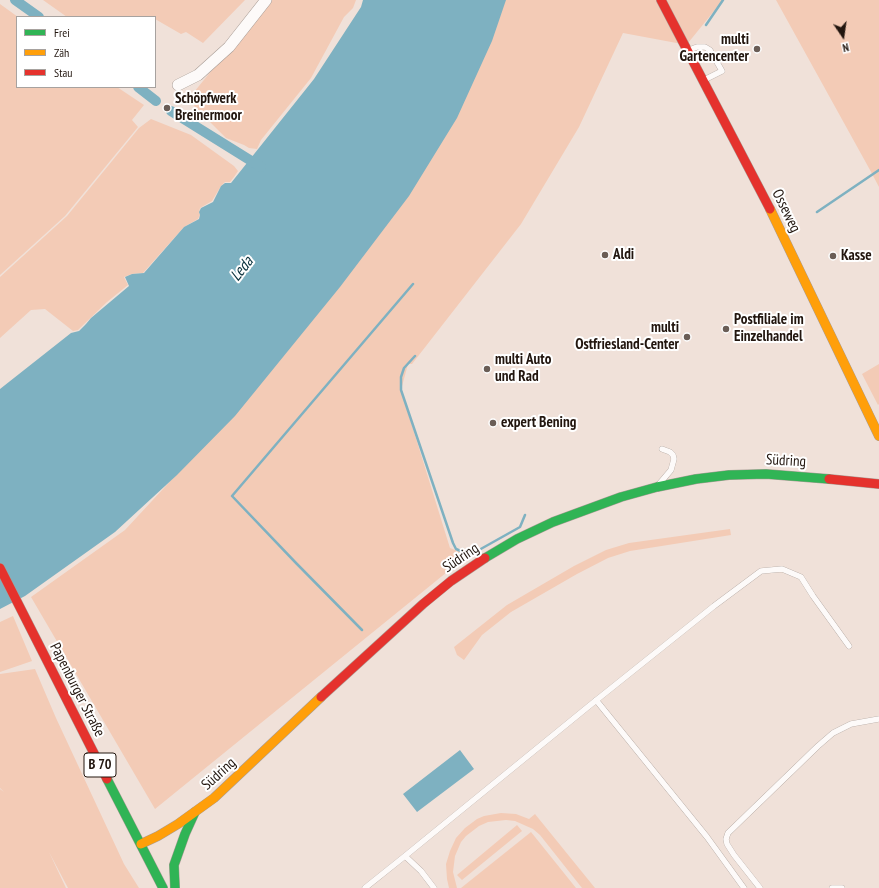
<!DOCTYPE html>
<meta charset="utf-8">
<style>
body{margin:0}
#map{position:relative;width:879px;height:888px;overflow:hidden;background:#f0e1d9;font-family:"PT Sans Narrow",sans-serif}
canvas{display:block}
.legend{position:absolute;left:16px;top:16px;width:140px;height:72px;box-sizing:border-box;background:#fff;border:1px solid #a7a29f;margin:0;padding:5px 7px;list-style:none;font-size:12px;color:#22160f}
.legend li{display:flex;align-items:center;gap:8px;height:20px}
.legend b{width:20px;border:1px solid #a7a29f}
.north{position:absolute;left:823px;top:16px;width:40px;height:40px;-webkit-text-stroke:3px #fff;paint-order:stroke;rotate:167deg;font-size:11px;font-weight:700;line-height:16px;text-align:center;color:#22160f}
.north::after{content:'';display:block;margin:auto;width:14px;height:18px;background:#22160f;clip-path:polygon(50% 0,100% 100%,50% 72%,0 100%)}
</style>
<div id="map">
<canvas width="879" height="888"></canvas>
<ul class="legend">
<li><b style="height:5px;background:#30b455"></b>Frei</li>
<li><b style="height:5px;background:#ff9f0a"></b>Zäh</li>
<li><b style="height:5px;background:#e5322d"></b>Stau</li>
</ul>
<div class="north">N</div>
</div>
<script>
const ctx = document.querySelector('canvas').getContext('2d');
ctx.lineJoin = 'round';
function fill(path, color) { ctx.fillStyle = color; ctx.fill(path, 'evenodd'); }
const poly = rows => new Path2D(rows.map(r => 'M' + r).join(''));
function trace(path, color, width, dash) { ctx.strokeStyle = color; ctx.lineWidth = width; ctx.lineCap = dash ? 'butt' : 'round'; ctx.setLineDash(dash || []); ctx.stroke(path); }
function label(font, color, halo, rows, align = 'center') {
  ctx.font = font + ' "PT Sans Narrow",sans-serif'; ctx.lineWidth = 4; ctx.setLineDash([]); ctx.textBaseline = 'middle'; ctx.strokeStyle = halo; ctx.fillStyle = color; for (const [text, x, y, turn = 0] of rows) {
    ctx.save(); ctx.translate(x, y); ctx.rotate((+turn || 0) * Math.PI / 180); ctx.textAlign = isNaN(turn) ? turn : align; if (halo) ctx.strokeText(text, 0, 0); ctx.fillText(text, 0, 0); ctx.restore();
  }
}
fill(poly([
 [43,0,245,0,203,43,186,32,181,34,155,19,155,17,67,17],
 [269,0,356,0,353,8,344,17,311,78,261,140,257,149,249,148,244,145,226,138,195,107,190,97],
 [500,0,723,0,688,43,682,44,623,33,579,127,521,224,412,364,408,364,401,390,450,548,468,555,155,809,31,597,125,530,214,434],
 [776,0,879,0,879,187,870,170],
 [0,4,18,17,17,17,17,87,117,87,144,105,132,120,138,127,65,216,0,275],
 [151,119,191,135,234,166,238,171,234,177,230,182,225,182,221,186,212,201,200,208,199,212,200,215,198,219,184,227,143,273,132,274,124,277,128,285,107,302,78,330,73,331,45,309,31,310,0,338,0,277,67,216,139,128],
 [879,364,879,404,878,405,862,374],
 [730,529,731,535,630,551,608,558,577,574,511,612,482,635,464,660,457,655,454,647,507,605,574,566,606,550,629,543],
 [13,616,32,661,0,672,0,622],
 [35,669,56,718,124,864,139,888,68,888,49,852,66,888,0,888,0,789,4,792,0,788,0,674],
 [501,813,516,814,529,819,535,814,595,888,582,888,540,835,533,829,515,821,506,820,488,822,479,826,466,836,461,842,455,856,453,872,457,888,449,888,447,879,446,864,450,851,456,838,465,828,477,819,484,816],
 [517,825,522,831,462,880,457,875],
 [531,832,576,888,461,888]
]), '#f3cbb6');
fill(poly([
 [363,0,506,0,492,41,457,118,409,196,340,287,235,416,177,475,115,532,25,596,0,609,0,389,71,333,79,331,86,324,91,318,129,286,125,277,132,274,144,273,184,227,199,219,200,215,199,212,201,208,213,202,221,186,225,183,231,183,314,79,361,7],
 [460,750,474,769,417,812,403,794]
]), '#7eb1c1');
trace(poly([
 [706,25,723,0],
 [817,212,879,170],
 [415,356,404,368,401,377,401,390,453,543,456,549,470,555,520,527,525,515],
 [362,630,296,563,232,496,413,284]
]), '#7eb1c1', 2.5);
trace(poly([
 [15,0,39,17],
 [138,87,156,101],
 [171,111,261,167]
]), '#7eb1c1', 10);
const lane = poly([
 [689,50,697,47,705,47,710,50,722,71,704,80],
 [660,483,671,470,674,459,673,455,670,452,662,449],
 [596,700,707,837,744,888],
 [405,856,589,706,714,606,761,571,782,569,801,577,813,596,849,646],
 [365,888,405,856,421,871,434,888],
 [760,888,734,855,727,844,726,839,728,833,818,746,833,733,851,724,879,719],
 [832,888,842,888]
]);
const street = poly([
 [178,85,198,75,229,47,266,0]
]);
const fast = poly([
 [485,558,517,539,553,522,621,497,657,487,696,479,729,475,766,474,829,479],
 [107,779,163,888],
 [175,888,174,865,185,834,195,812]
]);
const slow = poly([
 [770,209,879,436],
 [141,844,158,836,178,824,214,798,321,697]
]);
const jam = poly([
 [661,0,770,209],
 [829,479,879,484],
 [0,568,107,779],
 [321,697,423,604,451,581,485,558]
]);
trace(lane, '#a89c95', 6);
trace(street, '#a89c95', 12);
trace(fast, '#a89c95', 10);
trace(slow, '#a89c95', 10);
trace(jam, '#a89c95', 10);
trace(lane, '#fdfaf9', 5.5);
trace(street, '#fdfaf9', 11);
trace(fast, '#30b455', 9);
trace(slow, '#ff9f0a', 9);
trace(jam, '#e5322d', 9);
for (const [x, y, r, color] of [
 [757,49,4,"#6a5d56"],
 [167,108,4,"#6a5d56"],
 [605,255,4,"#6a5d56"],
 [833,256,4,"#6a5d56"],
 [726,329,4,"#6a5d56"],
 [687,337,4,"#6a5d56"],
 [487,369,4,"#6a5d56"],
 [493,423,4,"#6a5d56"]
]) { const dot = new Path2D(); dot.arc(x, y, r, 0, 2 * Math.PI); ctx.fillStyle = color; ctx.fill(dot); trace(dot, '#fff', 1.5); }
for (const [x, y, w] of [
 [100,765,32]
]) { const box = new Path2D(); box.roundRect(x - w / 2, y - 12, w, 24, 3); ctx.fillStyle = '#fff'; ctx.fill(box); trace(box, '#22160f', 1); }
label('bold 14px', '#22160f', null, [
 ["B 70",100,765]
]);
label('bold 15px', '#22160f', '#fff', [
 ["multi",749,40,"right"],
 ["Gartencenter",749,57,"right"],
 ["Schöpfwerk",175,99],
 ["Breinermoor",175,116],
 ["Aldi",613,255],
 ["Kasse",841,256],
 ["Postfiliale im",734,320],
 ["Einzelhandel",734,337],
 ["multi",679,328,"right"],
 ["Ostfriesland-Center",679,345,"right"],
 ["multi Auto",495,360],
 ["und Rad",495,377],
 ["expert Bening",501,423]
], 'left');
label('15px', '#22160f', '#fff', [
 ["Osseweg",786,211,64],
 ["Südring",786,461,3],
 ["Südring",461,558,-34],
 ["Papenburger Straße",77,690,63],
 ["Südring",219,774,-42]
]);
label('italic 16px', '#09313c', '#fff', [
 ["Leda",242,269,-52]
]);
</script>
